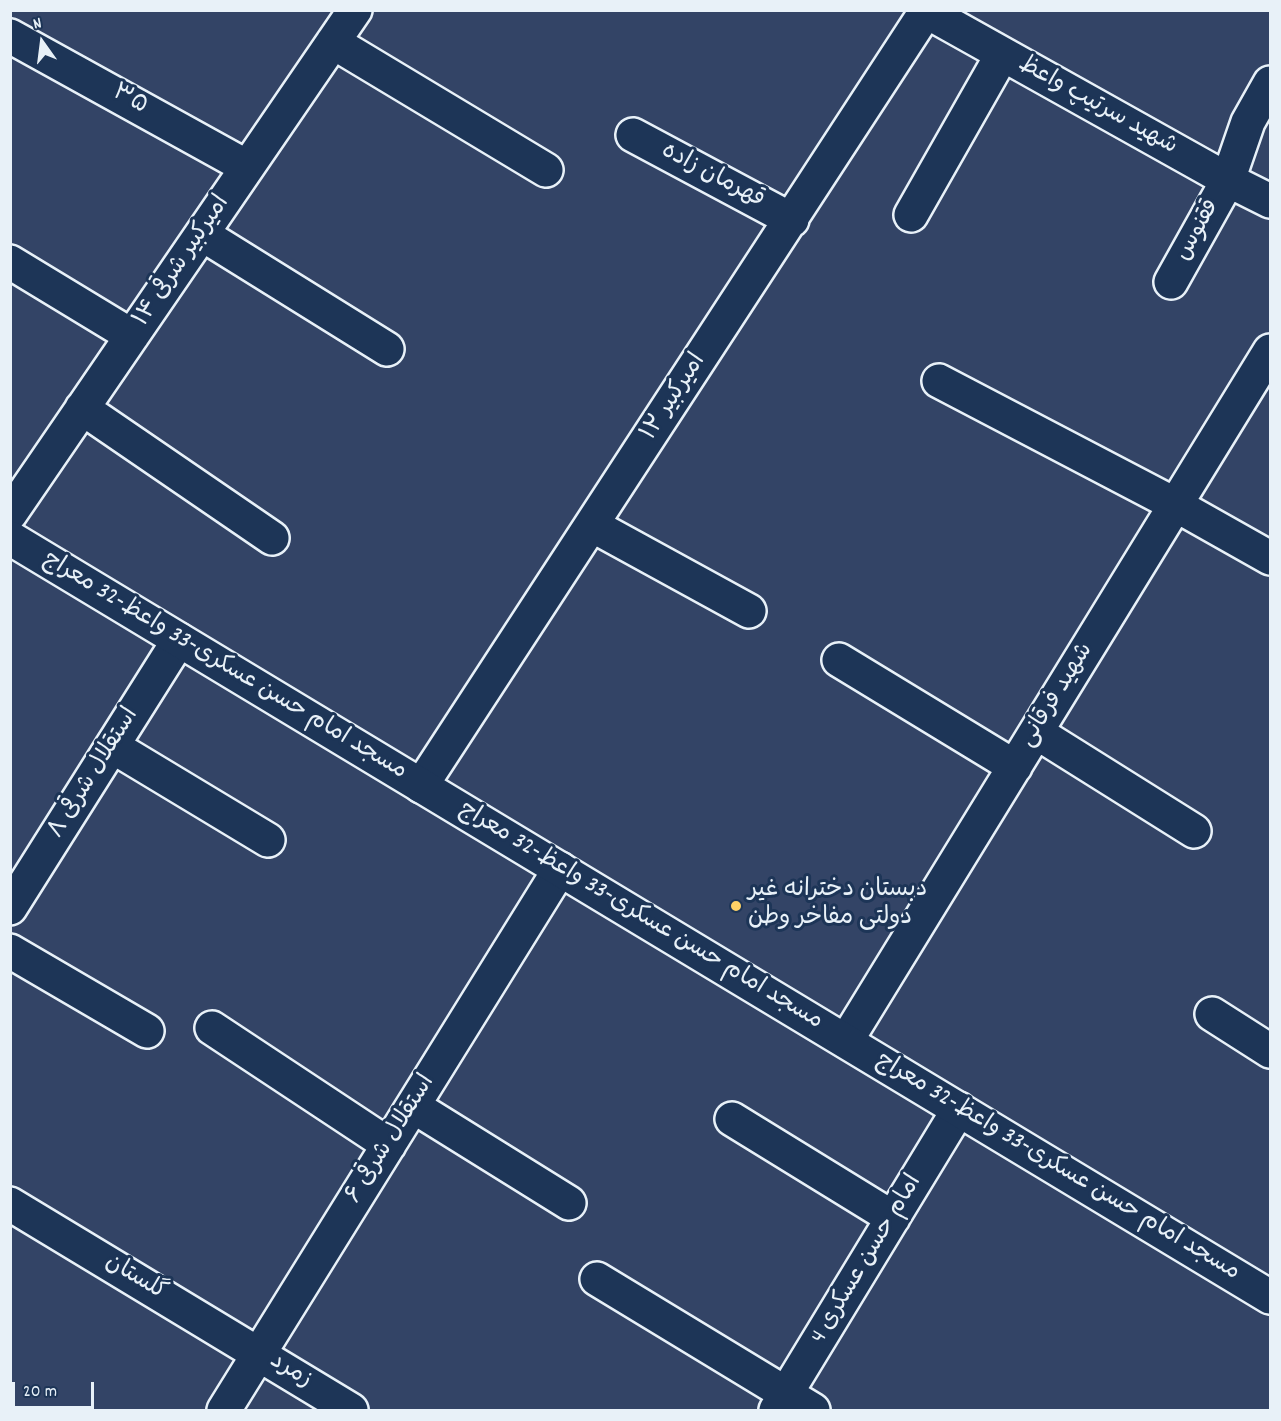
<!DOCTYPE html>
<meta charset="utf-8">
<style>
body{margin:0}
#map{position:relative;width:1281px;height:1421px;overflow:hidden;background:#346;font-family:Dekko,sans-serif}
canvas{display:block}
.frame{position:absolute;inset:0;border:12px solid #e8f1f8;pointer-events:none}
.north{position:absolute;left:12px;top:12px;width:60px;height:60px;-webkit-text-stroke:4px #1d3557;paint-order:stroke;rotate:346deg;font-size:16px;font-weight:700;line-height:24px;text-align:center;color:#e8f1f8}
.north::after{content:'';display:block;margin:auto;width:21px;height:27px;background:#e8f1f8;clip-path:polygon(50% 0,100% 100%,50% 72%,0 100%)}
.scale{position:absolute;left:12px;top:1382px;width:82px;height:27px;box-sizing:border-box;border:3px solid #e8f1f8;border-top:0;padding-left:8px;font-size:18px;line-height:21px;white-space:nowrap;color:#e8f1f8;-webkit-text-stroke:4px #1d3557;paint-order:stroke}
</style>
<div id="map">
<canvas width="1281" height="1421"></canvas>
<div class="frame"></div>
<div class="north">N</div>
<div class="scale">20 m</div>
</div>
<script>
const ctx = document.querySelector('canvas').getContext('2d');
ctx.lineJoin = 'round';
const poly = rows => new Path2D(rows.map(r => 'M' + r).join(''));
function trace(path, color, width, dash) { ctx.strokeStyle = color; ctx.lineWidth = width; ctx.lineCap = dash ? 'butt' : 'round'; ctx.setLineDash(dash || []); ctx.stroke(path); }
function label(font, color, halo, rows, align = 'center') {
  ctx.font = font + ' Dekko,"Playpen Sans Arabic",sans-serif'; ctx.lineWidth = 6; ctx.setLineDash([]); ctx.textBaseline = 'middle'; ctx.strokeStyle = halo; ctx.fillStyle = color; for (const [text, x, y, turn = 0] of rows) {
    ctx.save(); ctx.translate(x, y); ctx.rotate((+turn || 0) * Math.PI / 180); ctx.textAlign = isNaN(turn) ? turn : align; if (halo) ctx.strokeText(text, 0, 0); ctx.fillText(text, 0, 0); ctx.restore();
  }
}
const minor = poly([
 [924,10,1228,180,1270,201],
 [10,36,247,167],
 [333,42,546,170],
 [633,135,792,220],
 [911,215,1002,55],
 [202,234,387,349],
 [10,262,132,336],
 [1171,282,1228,180,1248,122,1270,83],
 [939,381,1176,505,1270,558],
 [82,408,272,538],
 [10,514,355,10],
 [592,525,749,611],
 [839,660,1015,767],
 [1036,732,1194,831],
 [112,746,268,840],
 [421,786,927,10],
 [10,908,179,640],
 [10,951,147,1031],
 [1212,1014,1270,1051],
 [212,1028,389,1145],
 [846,1041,1270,351],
 [413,1106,569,1203],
 [732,1119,893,1218],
 [10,1204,351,1410],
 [597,1279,813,1410],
 [224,1410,560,869],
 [776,1410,959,1109]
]);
const tertiary = poly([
 [10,538,1270,1297]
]);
trace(minor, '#e8f1f8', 38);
trace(tertiary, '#e8f1f8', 38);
trace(minor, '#1d3557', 33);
trace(tertiary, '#1d3557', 33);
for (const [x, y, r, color] of [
 [736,906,6,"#ffd166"]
]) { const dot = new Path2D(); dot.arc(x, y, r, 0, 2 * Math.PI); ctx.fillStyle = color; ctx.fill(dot); trace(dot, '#1d3557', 2); }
label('24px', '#e8f1f8', '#1d3557', [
 ["۳۵",129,101,29],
 ["شهید سرتیپ واعظ",1097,107,29],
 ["قهرمان زاده",712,177,28],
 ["ققنوس",1199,231,-61],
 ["۱۴ امیرکبیر شرقی",183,262,-56],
 ["امیرکبیر ۱۲",675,398,-57],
 ["مسجد امام حسن عسکری-33 واعظ-32 معراج",224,667,31],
 ["شهید فرقانی",1058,696,-58],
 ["استقلال شرقی ۸",95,774,-58],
 ["مسجد امام حسن عسکری-33 واعظ-32 معراج",640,917,31],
 ["استقلال شرقی ۶",392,1140,-58],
 ["مسجد امام حسن عسکری-33 واعظ-32 معراج",1057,1168,31],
 ["امام حسن عسکری 4",868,1260,-59],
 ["گلستان",135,1279,31],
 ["زمرد",290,1372,32]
]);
label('24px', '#e8f1f8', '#1d3557', [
 ["دبستان دخترانه غیر",748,892],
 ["دولتی مفاخر وطن",748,920]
], 'left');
</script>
